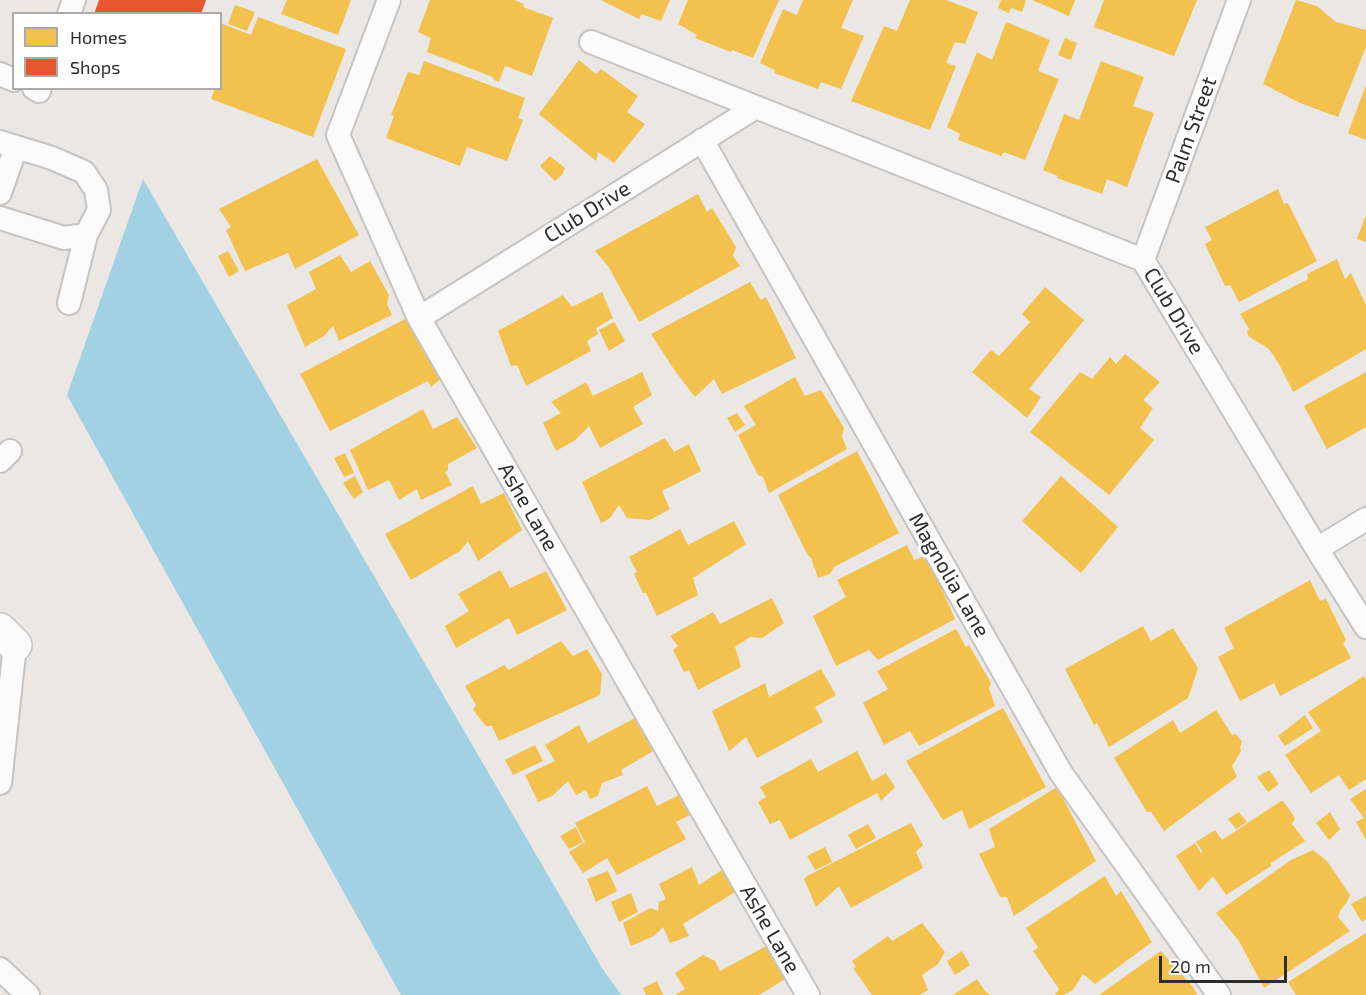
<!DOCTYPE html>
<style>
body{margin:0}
#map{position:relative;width:1366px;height:995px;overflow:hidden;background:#eae7e4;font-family:"Exo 2",sans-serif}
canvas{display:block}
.legend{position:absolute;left:12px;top:12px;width:210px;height:78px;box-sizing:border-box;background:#fff;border:2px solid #ababab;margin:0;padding:8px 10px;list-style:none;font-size:18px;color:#2d2d2d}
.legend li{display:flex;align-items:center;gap:12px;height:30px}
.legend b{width:30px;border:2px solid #ababab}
.scale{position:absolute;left:1159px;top:956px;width:128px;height:27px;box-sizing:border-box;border:3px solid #2d2d2d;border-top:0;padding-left:8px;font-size:18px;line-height:21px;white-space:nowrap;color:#2d2d2d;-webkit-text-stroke:4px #fff;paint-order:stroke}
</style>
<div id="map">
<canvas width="1366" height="995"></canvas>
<ul class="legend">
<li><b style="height:16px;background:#f2c14e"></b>Homes</li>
<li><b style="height:16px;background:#e4572e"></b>Shops</li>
</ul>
<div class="scale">20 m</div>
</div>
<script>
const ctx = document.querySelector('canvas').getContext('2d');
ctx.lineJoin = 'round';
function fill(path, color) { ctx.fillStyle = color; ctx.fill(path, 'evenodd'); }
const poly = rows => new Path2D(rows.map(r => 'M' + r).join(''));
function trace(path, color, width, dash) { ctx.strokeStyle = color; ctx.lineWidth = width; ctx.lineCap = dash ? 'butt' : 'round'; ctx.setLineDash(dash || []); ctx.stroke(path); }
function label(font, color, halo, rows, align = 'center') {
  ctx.font = font + ' "Exo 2",sans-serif'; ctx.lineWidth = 6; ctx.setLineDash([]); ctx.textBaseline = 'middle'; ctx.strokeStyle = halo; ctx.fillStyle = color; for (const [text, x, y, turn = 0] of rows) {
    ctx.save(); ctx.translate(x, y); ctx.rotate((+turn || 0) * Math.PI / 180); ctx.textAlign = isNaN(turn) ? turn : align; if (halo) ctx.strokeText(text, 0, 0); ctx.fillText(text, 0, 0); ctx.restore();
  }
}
fill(poly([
 [143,179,602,968,621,995,401,995,67,395]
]), '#a1d1e2');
fill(poly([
 [287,0,351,0,338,35,281,14],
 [430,0,514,0,524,4,523,7,553,18,532,76,505,66,499,82,494,80,493,77,427,52,431,38,418,32],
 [601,0,670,0,661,21,641,14,639,19],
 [688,0,779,0,753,58,732,50,731,52,695,38,697,35,678,24],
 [803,0,853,0,841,28,864,36,841,89,821,82,818,89,774,73,775,70,760,63,783,9,797,15],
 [910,0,946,0,978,12,965,44,955,42,946,63,956,66,930,130,851,101,884,26,897,31],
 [1001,0,1026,0,1022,12,1011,8,1009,13,998,8],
 [1032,0,1075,0,1069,16],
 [1104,0,1197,0,1174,56,1094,27],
 [1296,0,1317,6,1336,22,1366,30,1366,47,1338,117,1300,103,1263,84],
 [235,5,255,12,247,31,228,24],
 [258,17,346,49,313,137,211,99,215,88,220,88,220,23,251,35],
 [1006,22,1050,40,1038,71,1059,79,1025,160,1004,152,1001,156,958,140,960,134,947,127,977,52,992,60],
 [1065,38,1077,43,1071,60,1058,55],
 [579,60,596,74,601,69,638,96,627,112,645,124,614,163,598,152,596,161,539,114],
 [424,61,525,98,518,118,523,120,507,161,467,147,460,166,386,138,394,116,391,115,408,72,419,75],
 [1101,61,1144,77,1133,106,1154,113,1127,187,1107,179,1102,194,1057,178,1058,176,1043,170,1064,114,1079,120],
 [1366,85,1366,140,1348,133],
 [550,156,565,168,562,175,555,181,540,166],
 [317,159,359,235,295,269,288,253,245,271,226,230,231,227,219,209],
 [1278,189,1284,204,1288,203,1317,261,1239,302,1230,285,1225,286,1205,244,1212,240,1205,227],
 [698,194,707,212,712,208,736,247,733,256,740,266,639,322,608,266,595,251],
 [1366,215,1366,242,1357,239],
 [228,251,239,271,229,277,218,256],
 [340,255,351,272,370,261,389,295,387,304,392,315,339,341,333,326,324,336,305,347,287,305,316,289,309,272],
 [1337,259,1345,279,1351,273,1366,305,1366,349,1293,392,1279,364,1269,349,1248,336,1247,330,1250,330,1240,314,1308,279,1307,274],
 [750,282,761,300,766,297,796,358,722,394,714,379,695,397,675,371,651,334],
 [1045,287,1084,320,1029,389,1041,397,1027,418,972,372,991,350,999,356,1030,322,1022,314],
 [602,292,613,318,596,328,598,334,587,341,591,351,526,386,517,365,511,366,498,331,563,295,572,307],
 [405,319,441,379,431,387,428,381,330,431,300,374],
 [614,322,625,341,609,351,599,330],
 [1125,354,1160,382,1143,400,1153,408,1140,428,1154,440,1109,495,1030,432,1080,372,1092,379,1110,357,1116,364],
 [642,372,652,395,633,407,643,424,600,448,589,426,574,441,556,451,543,423,561,413,551,402,586,382,593,396],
 [1366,372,1366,427,1327,449,1304,406],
 [795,377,805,396,821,390,844,428,842,437,847,449,769,493,763,477,758,475,738,435,756,425,744,406],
 [423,409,433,429,457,417,477,448,448,464,448,470,445,472,452,485,421,500,417,489,399,500,389,480,368,490,350,450],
 [737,413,745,425,735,432,727,418],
 [665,438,674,452,689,444,701,471,662,491,670,509,650,520,627,518,619,505,610,518,601,523,582,482],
 [857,451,899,533,834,567,830,574,818,578,811,558,807,554,778,495],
 [345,453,354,473,344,477,334,458],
 [355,476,363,492,354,499,343,483],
 [1061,476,1118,527,1081,573,1022,521],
 [473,486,481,504,504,493,522,530,478,561,468,541,460,551,411,580,385,534],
 [734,521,746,544,693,578,698,595,657,616,646,593,643,593,634,574,637,572,629,557,680,529,688,545],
 [907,545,914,560,923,557,933,569,955,619,878,660,869,650,836,666,813,616,846,597,837,580],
 [500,570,510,588,546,571,567,610,517,635,509,618,456,648,445,626,469,611,458,594],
 [1310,580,1320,601,1326,599,1346,640,1343,643,1351,658,1280,696,1274,683,1240,701,1218,657,1234,648,1224,628],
 [772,598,784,623,762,638,750,637,735,647,741,667,698,690,689,670,684,672,673,650,678,646,670,636,713,612,720,624],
 [1143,626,1151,641,1173,628,1198,668,1188,698,1109,747,1097,723,1094,725,1065,669],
 [956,629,966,647,969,645,991,683,989,688,995,706,919,746,910,731,884,745,863,703,888,689,877,671],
 [561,641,573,656,587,649,602,674,600,695,499,741,492,726,486,726,473,710,476,705,465,686,504,665,509,670],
 [821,669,836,695,815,707,823,722,757,758,746,737,729,751,712,711,765,683,769,697],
 [1364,676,1366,679,1366,779,1349,790,1339,775,1311,793,1285,755,1321,731,1308,712],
 [1003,708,1046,787,969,829,962,810,943,820,906,761],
 [1216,710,1232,735,1236,734,1242,742,1240,747,1241,751,1232,766,1237,777,1164,831,1151,812,1147,812,1114,758,1173,720,1180,733],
 [1305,715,1313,728,1285,746,1278,736],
 [635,718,653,751,621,770,623,775,602,783,598,796,590,799,586,790,576,795,568,781,552,796,538,802,525,775,555,761,545,745,579,725,588,743],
 [535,745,543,761,513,775,505,760],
 [857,751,872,781,886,773,895,787,881,801,877,793,790,840,780,820,770,824,758,802,766,797,760,787,811,759,818,772],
 [1269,770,1279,784,1268,792,1257,777],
 [647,786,657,806,679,795,690,815,676,822,686,839,617,875,607,858,583,873,569,852,585,842,575,823],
 [1057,787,1096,861,1014,916,1007,897,1000,897,979,854,995,847,989,829],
 [1366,789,1366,840,1356,822,1364,818,1350,799],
 [1281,801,1284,802,1295,818,1292,824,1305,841,1271,863,1271,866,1226,895,1213,876,1199,891,1176,856,1195,843,1201,853,1203,852,1196,842,1215,830,1222,840],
 [1239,812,1247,822,1236,829,1228,819],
 [1330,812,1340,829,1329,840,1316,823],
 [911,823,923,845,916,852,923,868,851,908,839,886,816,907,804,879,807,876],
 [868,824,876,838,856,849,848,835],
 [576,827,583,842,569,849,560,836],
 [825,847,832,862,815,870,807,856],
 [1313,850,1327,861,1350,895,1347,902,1340,911,1338,917,1350,931,1264,988,1239,941,1216,913,1291,860],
 [692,867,699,885,722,870,735,892,683,924,689,936,670,943,663,927,654,936,631,946,623,923,650,908,658,911,659,902,666,899,659,884],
 [608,871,617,891,596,902,587,879],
 [1105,876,1116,896,1121,891,1152,942,1095,984,1083,974,1073,990,1064,995,1055,995,1059,989,1033,951,1038,948,1026,928],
 [631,893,638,912,619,922,611,902],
 [1366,896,1366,919,1362,922,1351,904],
 [922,923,945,952,938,964,922,975,928,990,920,995,872,995,853,968,856,967,852,961,888,936,892,941],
 [1366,933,1366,995,1296,995,1288,982],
 [768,945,785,979,759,995,675,995,685,989,675,973,703,955,715,961,720,971],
 [962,951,970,965,955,975,947,961],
 [1161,951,1193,987,1197,995,1099,995],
 [977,979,985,991,990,995,953,995],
 [657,981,663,995,646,995,643,988]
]), '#f2c14e');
fill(poly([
 [99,0,206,0,201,14,94,14]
]), '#e4572e');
const service = poly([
 [389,0,338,135,419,318,808,995],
 [69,14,74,0],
 [591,42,1143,260,1317,549,1366,627],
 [0,74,14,80],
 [34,88,39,91,40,88],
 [702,140,1061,773,1219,995],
 [0,142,16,147,0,193],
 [0,218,64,238,86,235,99,210,96,190,84,172,52,158,16,147],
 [1143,260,1239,0],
 [69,303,86,235],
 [419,318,756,107],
 [0,461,10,451],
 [1317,549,1366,519],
 [0,783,15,645],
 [0,969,28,995]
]);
const minor = poly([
 [0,630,15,645]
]);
trace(service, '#c4c4c4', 26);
trace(minor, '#c4c4c4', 36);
trace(service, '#fcfbfb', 22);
trace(minor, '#fcfbfb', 33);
label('21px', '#2d2d2d', '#fff', [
 ["Palm Street",1191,130,-70],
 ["Club Drive",587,212,-32],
 ["Club Drive",1174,311,59],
 ["Ashe Lane",528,507,60],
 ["Magnolia Lane",949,575,60],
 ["Ashe Lane",770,929,60]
]);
</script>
